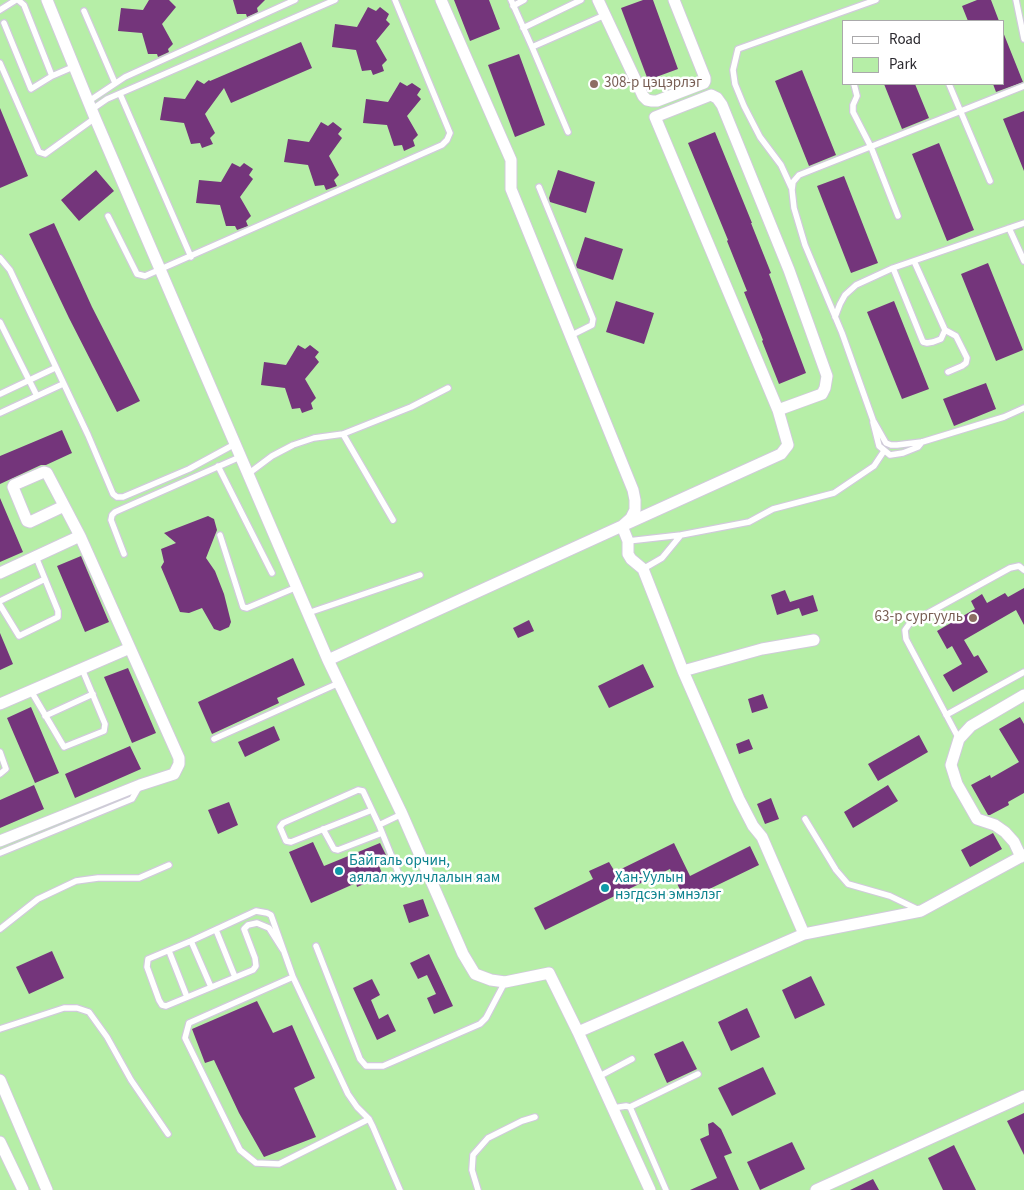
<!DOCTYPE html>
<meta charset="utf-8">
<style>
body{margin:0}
#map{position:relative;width:1024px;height:1190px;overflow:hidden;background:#f9f7fd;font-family:"Source Sans 3",sans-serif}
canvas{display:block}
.legend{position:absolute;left:842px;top:20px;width:162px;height:65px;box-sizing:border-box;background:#fff;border:1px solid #aaa9ab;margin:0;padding:6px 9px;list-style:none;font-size:15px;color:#2a282e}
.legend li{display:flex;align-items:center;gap:10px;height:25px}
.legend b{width:25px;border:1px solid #aaa9ab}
</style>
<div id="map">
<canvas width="1024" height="1190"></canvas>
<ul class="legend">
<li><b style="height:6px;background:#fff"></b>Road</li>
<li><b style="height:14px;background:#b6eea7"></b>Park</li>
</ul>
</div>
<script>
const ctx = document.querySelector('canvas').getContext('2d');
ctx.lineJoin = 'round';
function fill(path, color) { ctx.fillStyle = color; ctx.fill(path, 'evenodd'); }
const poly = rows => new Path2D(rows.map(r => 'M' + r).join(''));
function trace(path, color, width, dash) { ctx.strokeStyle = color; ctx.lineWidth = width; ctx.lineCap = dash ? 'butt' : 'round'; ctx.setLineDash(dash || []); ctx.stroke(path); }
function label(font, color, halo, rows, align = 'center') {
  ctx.font = font + ' "Source Sans 3",sans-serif'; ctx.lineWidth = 5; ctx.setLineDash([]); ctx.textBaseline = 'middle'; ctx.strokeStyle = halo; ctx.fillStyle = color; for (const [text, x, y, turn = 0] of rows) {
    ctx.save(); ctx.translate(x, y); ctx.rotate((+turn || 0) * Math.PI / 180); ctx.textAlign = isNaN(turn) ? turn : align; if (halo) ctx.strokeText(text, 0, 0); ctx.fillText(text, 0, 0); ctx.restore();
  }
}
fill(poly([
 [0,0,1024,0,1024,1190,0,1190],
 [843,21,1003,21,1003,84,843,84]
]), '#b6eea7');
fill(poly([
 [149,0,169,0,176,7,162,24,173,44,168,49,169,52,158,57,157,54,148,54,142,33,118,31,121,8,143,10],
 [233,0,265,0,257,8,258,12,247,17,246,14,237,14],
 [454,0,489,0,500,29,470,41],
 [643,0,653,0,678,69,648,80,621,8],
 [977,0,991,0,999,21,968,21,962,6],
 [368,7,376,11,380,7,389,14,386,20,390,24,376,41,387,60,382,65,384,71,373,75,371,70,362,71,356,50,332,47,335,24,357,27],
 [1003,32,1023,82,996,92,993,84,1003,84],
 [301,42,312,68,231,103,224,88,205,114,215,133,210,138,213,144,202,148,200,143,191,144,184,123,160,120,164,97,185,99,197,80,204,84,209,80,210,81],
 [519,54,545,125,515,137,488,65],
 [802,70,836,155,809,166,775,81],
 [400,82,407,86,412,83,421,89,417,95,421,99,407,116,418,135,413,140,415,146,404,151,402,145,394,146,387,125,363,123,366,99,388,102],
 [884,84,915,84,929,118,902,129],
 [0,108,28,176,0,188],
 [1024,111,1024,171,1003,119],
 [321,122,328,126,333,122,342,129,338,134,342,138,329,156,339,175,334,180,337,186,326,190,324,185,315,186,308,165,284,162,288,139,309,142],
 [715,132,752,223,751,223,771,273,769,274,806,373,779,384,762,341,763,340,744,292,747,291,727,241,728,240,688,143],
 [939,143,974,230,947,241,912,154],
 [232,163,240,167,244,163,253,169,249,175,253,179,240,197,251,216,246,221,248,226,237,230,235,226,226,226,220,205,196,203,199,180,221,182],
 [96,170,114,191,79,221,61,200],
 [558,170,595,182,586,213,550,202,549,198],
 [844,176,878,263,851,273,817,186],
 [54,223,92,307,140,401,117,412,69,318,29,234],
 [585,237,623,249,613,280,577,268,576,265],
 [988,263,1023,350,996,361,961,274],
 [616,301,654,313,644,344,606,332],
 [894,301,929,389,902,399,867,312],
 [298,345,305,349,310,345,319,352,315,357,319,362,305,379,316,398,311,403,313,409,302,413,300,408,292,409,285,388,261,385,264,362,286,365],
 [986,383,996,409,954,426,943,399],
 [62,430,72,453,46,465,41,465,0,484,0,456],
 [0,498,23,552,0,562],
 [208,516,214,519,217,530,206,558,215,571,224,594,231,622,229,627,220,631,214,629,202,608,189,613,180,612,161,567,164,562,161,549,176,543,164,533],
 [81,556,109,622,85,632,57,566],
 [1024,588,1024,625,1016,610,964,640,974,657,978,655,988,672,953,692,943,675,962,664,952,646,947,649,937,631,975,609,971,601,982,594,987,603,1005,593,1008,597],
 [785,590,790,602,813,595,818,611,802,616,799,608,777,615,771,595],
 [529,620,534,631,518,638,513,628],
 [0,633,13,664,0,670],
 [293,658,305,685,277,698,279,703,212,734,198,702],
 [643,664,654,687,609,708,598,686],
 [128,668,156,733,132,743,104,677],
 [763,694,768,708,752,713,748,699],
 [31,707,59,773,35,783,7,718],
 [1020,717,1024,724,1024,793,1008,802,1009,805,990,815,988,815,971,785,990,775,991,778,1019,762,999,729],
 [274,726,280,740,245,757,238,742],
 [919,735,928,752,878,781,868,764],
 [749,739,753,749,739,754,736,744],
 [130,746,141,769,75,798,65,774],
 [34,785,44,809,0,828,0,800],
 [888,785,898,801,853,828,844,812],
 [771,798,779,819,765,824,757,804],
 [229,802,238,825,218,834,208,810],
 [993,833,1002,849,970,867,961,850],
 [313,842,324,866,380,843,388,859,378,863,383,876,357,887,356,883,311,903,289,852],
 [674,843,690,876,750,846,759,865,697,895,694,890,683,896,670,869,545,930,534,908,593,879,589,871,609,862,615,872],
 [423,899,429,916,409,923,403,905],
 [52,951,64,978,29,994,16,967],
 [429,954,453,1006,434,1014,427,998,436,994,427,975,418,979,410,963],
 [811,976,825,1005,795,1019,782,990],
 [372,979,380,995,371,1000,379,1019,388,1014,396,1031,377,1040,353,988],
 [257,1001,273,1033,292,1025,315,1078,294,1088,316,1137,264,1157,239,1113,214,1060,205,1063,192,1029],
 [747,1008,760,1037,731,1051,718,1022],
 [683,1041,697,1069,667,1083,654,1054],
 [763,1067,776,1094,732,1116,718,1088],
 [1024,1113,1024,1155,1007,1121],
 [713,1122,721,1129,732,1153,724,1156,739,1190,690,1190,717,1178,700,1139,709,1135,708,1124],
 [792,1142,805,1169,760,1190,747,1162],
 [954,1145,976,1190,943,1190,928,1158],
 [873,1179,879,1190,850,1190]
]), '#74357b');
const service = poly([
 [18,0,24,5,52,76],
 [511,0,532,47,605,15],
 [1016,0,1024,39],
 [513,6,524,0],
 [0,10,16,0],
 [84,11,115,83],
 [4,23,31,89,52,76,73,67],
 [523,28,581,0],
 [532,47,568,132],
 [0,63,39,152,45,154,95,118],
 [854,84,857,96,853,105,853,112,871,147,898,216],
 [949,84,990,181],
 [1024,86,799,175,793,182,792,190,794,208,805,245,842,333,873,420,886,443,891,445,897,445,922,442,1004,417,1024,408],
 [120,94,191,257],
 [89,101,125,77,295,0],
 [91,110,107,99,335,0],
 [539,187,593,319,592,325,570,336],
 [792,189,781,165,760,137,744,106,735,84,733,70,738,49,876,0],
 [108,216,137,274,145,276,442,145,447,140,450,133,395,0],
 [1009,228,1024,261],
 [0,258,10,270,88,435,113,494,117,497,123,497,189,469,235,444],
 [914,261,945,330,956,336,967,358,966,363,962,366,948,372],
 [893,268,923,342,927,343,933,342,941,339,945,330],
 [835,317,840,304,845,295,856,285,893,268,1024,223],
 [0,322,37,396],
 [0,394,55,368],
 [0,413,63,384],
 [873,422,879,446,890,455,903,453,918,447,922,442],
 [343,434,393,520],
 [218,466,272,573],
 [248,474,272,456,293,445,314,438,343,434,411,407,448,388],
 [220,535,243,607,247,608,297,587],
 [628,541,681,535],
 [124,554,111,520,112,515,115,512,240,457],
 [643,569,662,558,681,535,749,522,773,509,834,493,874,466,884,451],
 [0,601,45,579],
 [0,605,19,636,58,617,58,611,36,557],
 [308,613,420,575],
 [31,691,64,747,104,731,105,724,82,669],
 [946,715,1024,672],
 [45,716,93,694],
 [214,739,339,683],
 [959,739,906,639,905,630,910,623,1010,568,1019,566,1024,570],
 [0,752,6,769,0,774],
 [372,810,291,842,286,841,280,827,283,823,358,790,363,791,379,825,400,877],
 [805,819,836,870,848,884,890,896,919,910],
 [379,825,402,814],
 [323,829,334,849,338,850,382,833],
 [0,853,132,799,139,787],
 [0,929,38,899,76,881,98,878,139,878,169,865],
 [216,930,235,977],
 [191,941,211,987],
 [316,946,360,1059,366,1066,383,1066,480,1024,486,1018,505,982],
 [283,950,269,928,257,923,248,925,244,929,255,958,256,966,253,970,166,1006,162,1005,159,1000,147,967,148,959,191,941,256,911,267,913,271,915,293,977,348,1094,357,1107,369,1119,373,1127,400,1190],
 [169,951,187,997],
 [293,977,189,1023,185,1038,240,1150,256,1163,279,1164,369,1119],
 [0,1029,64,1008,77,1008,89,1012,107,1037,131,1080,168,1134],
 [598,1077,632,1059],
 [630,1107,698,1074],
 [613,1108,626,1106,630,1107,666,1190],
 [478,1190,472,1170,473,1155,488,1138,522,1121,535,1117]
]);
const minor = poly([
 [47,0,95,118,328,660,402,814,463,954,475,974,491,980,505,982,549,973,578,1032],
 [598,0,643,96,647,100,652,101,657,101,704,83,705,81,705,78,674,0],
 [778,410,822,394,825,388,827,376,789,270,722,105,717,98,711,95,655,117,778,410,788,445,781,454,622,526,628,541,628,554,631,559,643,569,683,671,739,799,753,826,762,837,804,934],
 [0,573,80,536],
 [328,660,622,526,631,518,635,510,635,500,633,490,511,189,511,160,441,0],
 [683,671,762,649,814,640],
 [0,704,130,648],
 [0,841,140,785,174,774,179,764,179,758,80,536,47,473,44,472,14,485,13,487,27,521,30,522,64,506],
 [1021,857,1014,842,1005,832,995,825,977,819,957,784,951,765,959,739,971,726,1024,695],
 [0,1080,47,1190],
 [0,1142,23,1190],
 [650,1190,578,1032,804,934,921,911,1024,855],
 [816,1190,1024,1096]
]);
trace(service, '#d0cbda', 8);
trace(minor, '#d0cbda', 13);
trace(service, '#fff', 5.5);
trace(minor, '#fff', 11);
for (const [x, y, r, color] of [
 [594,84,5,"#8d6e63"],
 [973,618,5,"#8d6e63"],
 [339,871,5,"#0f9aa8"],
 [605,888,5,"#0f9aa8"]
]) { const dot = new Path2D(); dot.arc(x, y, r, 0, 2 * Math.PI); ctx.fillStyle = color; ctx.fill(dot); trace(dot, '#fff', 2); }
label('15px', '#785e54', '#fff', [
 ["308-р цэцэрлэг",604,84],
 ["63-р сургууль",963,618,"right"]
], 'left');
label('15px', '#0d838f', '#fff', [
 ["Байгаль орчин,",349,862],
 ["аялал жуулчлалын яам",349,879],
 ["Хан-Уулын",615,879],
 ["нэгдсэн эмнэлэг",615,896]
], 'left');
</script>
